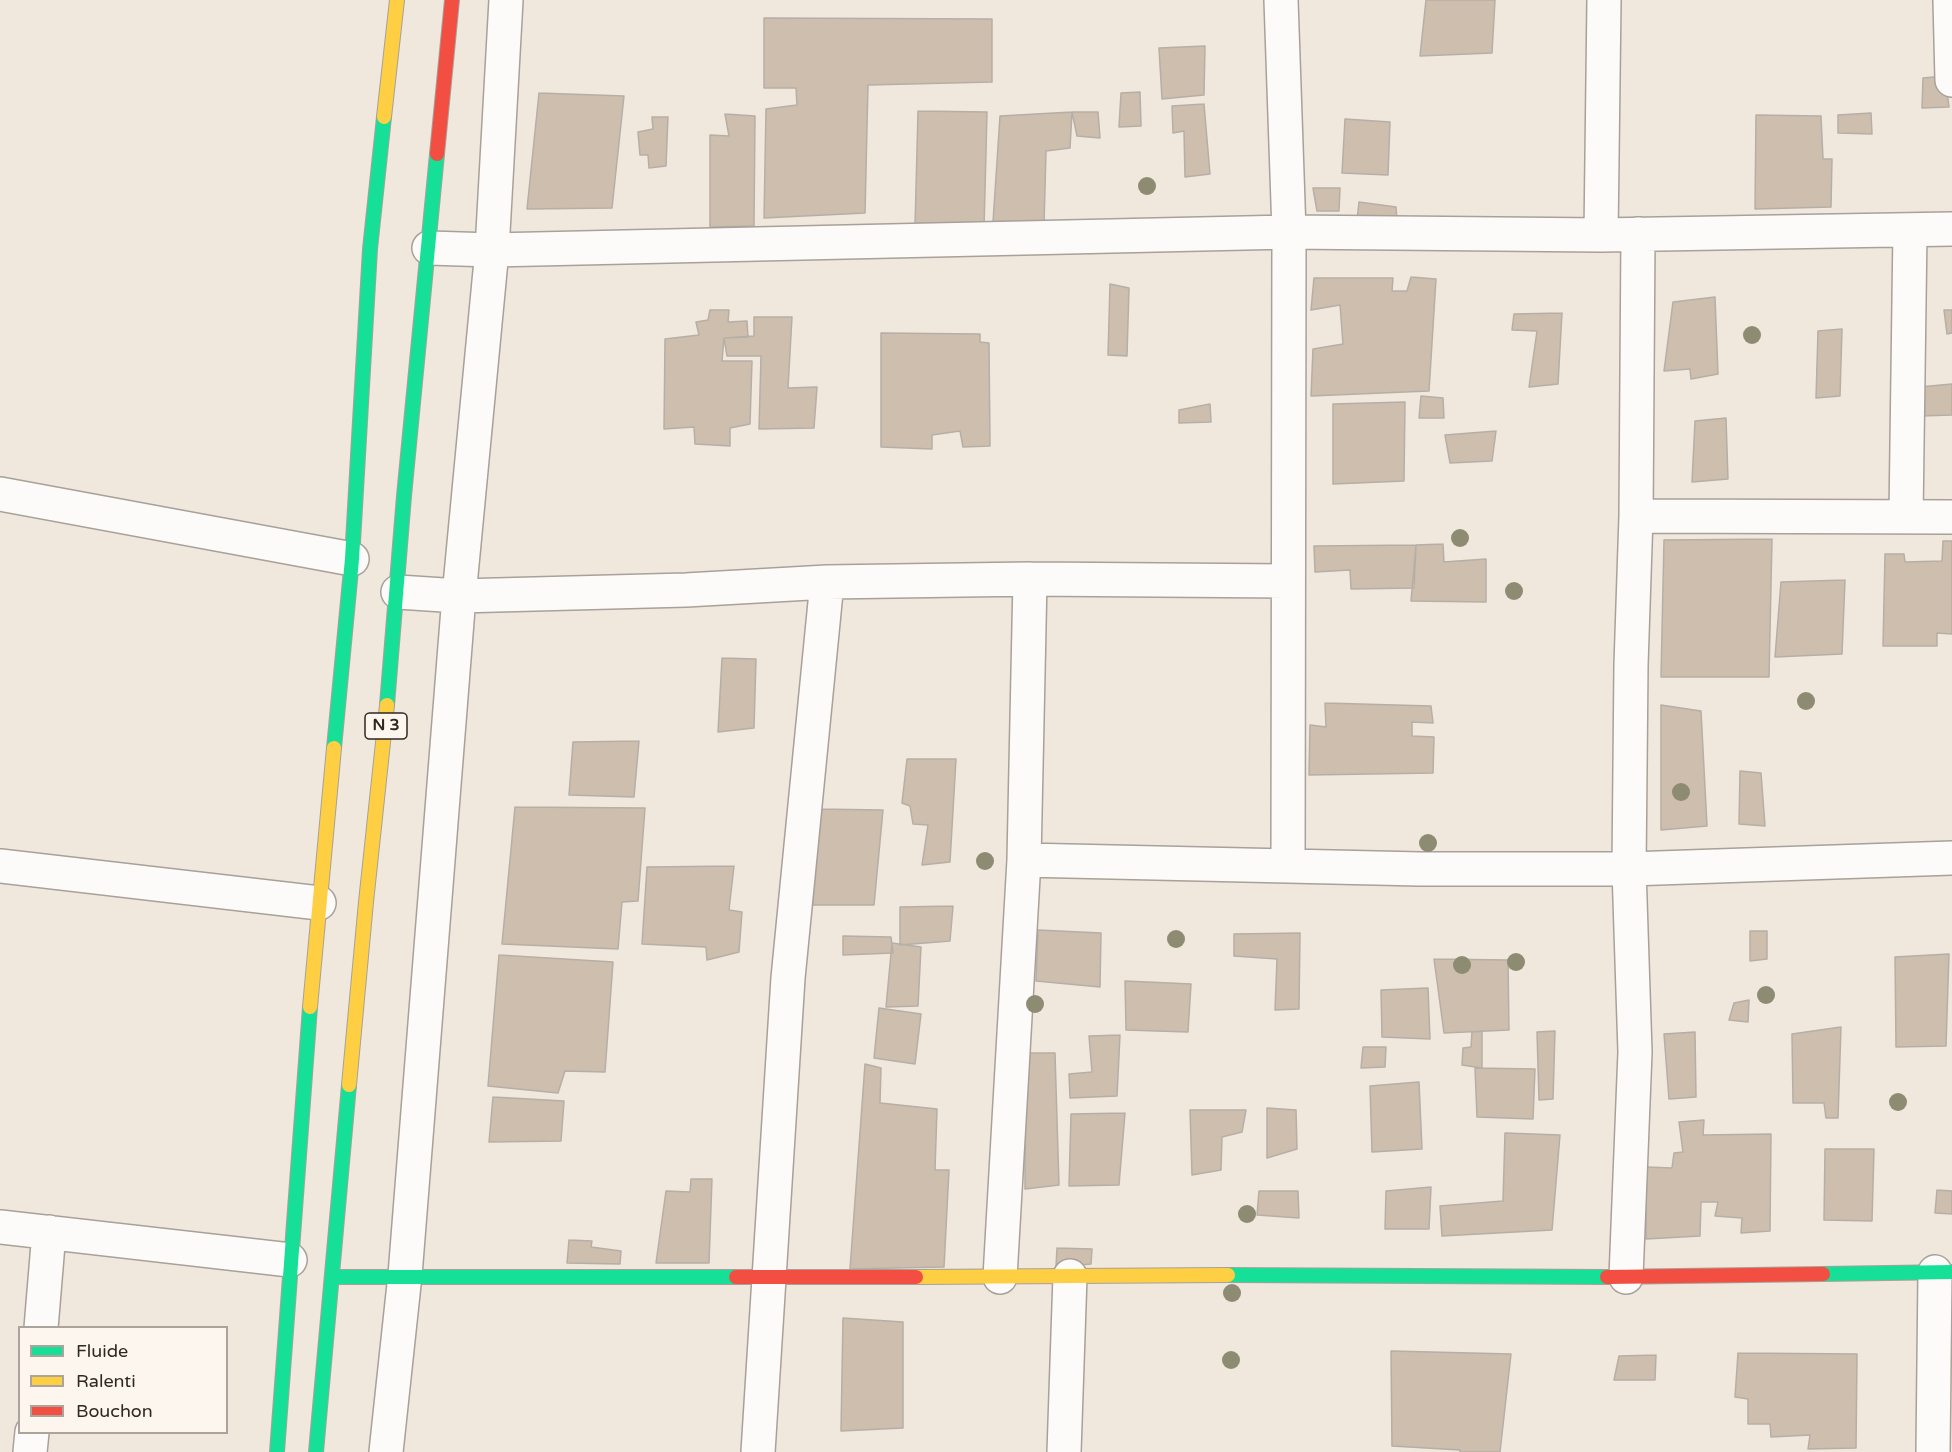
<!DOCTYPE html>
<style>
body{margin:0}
#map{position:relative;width:1952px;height:1452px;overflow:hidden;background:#f0e7dd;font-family:"Varela Round",sans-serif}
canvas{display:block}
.legend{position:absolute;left:18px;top:1326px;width:210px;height:108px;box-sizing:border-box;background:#fdf6ef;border:2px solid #aaa49d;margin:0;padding:8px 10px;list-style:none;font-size:18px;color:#2e2821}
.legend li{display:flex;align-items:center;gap:12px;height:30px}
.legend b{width:30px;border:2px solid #aaa49d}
</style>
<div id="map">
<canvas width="1952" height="1452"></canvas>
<ul class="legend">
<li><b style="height:8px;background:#16e098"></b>Fluide</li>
<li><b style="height:8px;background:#ffcf43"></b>Ralenti</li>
<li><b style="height:8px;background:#f24e42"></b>Bouchon</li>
</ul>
</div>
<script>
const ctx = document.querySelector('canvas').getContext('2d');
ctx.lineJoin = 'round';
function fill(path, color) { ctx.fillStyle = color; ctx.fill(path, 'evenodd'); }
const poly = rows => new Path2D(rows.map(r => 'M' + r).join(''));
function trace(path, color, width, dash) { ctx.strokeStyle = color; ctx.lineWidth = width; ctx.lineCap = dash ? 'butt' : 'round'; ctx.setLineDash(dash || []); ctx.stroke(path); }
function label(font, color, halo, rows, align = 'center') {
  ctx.font = font + ' "Varela Round",sans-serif'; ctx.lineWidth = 6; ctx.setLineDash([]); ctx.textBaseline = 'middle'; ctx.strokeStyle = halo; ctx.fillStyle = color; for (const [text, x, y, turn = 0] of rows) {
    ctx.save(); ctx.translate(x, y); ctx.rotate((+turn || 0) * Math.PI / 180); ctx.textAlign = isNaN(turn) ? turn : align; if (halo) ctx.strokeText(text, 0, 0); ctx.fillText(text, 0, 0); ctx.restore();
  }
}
const building = poly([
 [1426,0,1495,0,1492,53,1420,56,1426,0],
 [764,18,992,19,992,82,868,85,865,213,764,218,766,109,797,105,796,88,764,88,764,18],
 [1205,46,1204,95,1162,99,1159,48,1205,46],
 [1945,76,1949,107,1922,108,1923,78,1945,76],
 [1140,92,1141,126,1119,127,1121,93,1140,92],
 [539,93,624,96,612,208,527,209,539,93],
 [1204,104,1210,174,1185,177,1184,131,1173,133,1172,106,1204,104],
 [918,111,987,112,984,229,915,227,918,111],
 [1072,112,1070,148,1046,151,1044,225,993,222,1000,116,1072,112],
 [1072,112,1098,112,1100,138,1077,136,1072,112],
 [1871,113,1872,134,1838,133,1838,115,1871,113],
 [725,114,755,116,754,226,710,227,710,135,729,136,725,114],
 [1756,115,1821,116,1823,159,1832,159,1831,207,1755,209,1756,115],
 [652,117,668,117,666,166,649,168,648,155,640,155,638,132,653,129,652,117],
 [1345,119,1390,122,1388,175,1342,173,1345,119],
 [1313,188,1340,188,1339,211,1317,211,1313,188],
 [1359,202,1396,207,1397,220,1357,220,1359,202],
 [1411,277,1436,279,1429,391,1311,396,1313,349,1343,344,1340,305,1311,310,1314,278,1393,278,1392,291,1407,291,1411,277],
 [1110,284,1129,288,1127,356,1108,355,1110,284],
 [1715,297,1718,374,1691,379,1690,369,1664,371,1673,302,1715,297],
 [710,310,729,310,728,322,747,321,748,337,724,338,722,361,752,361,750,424,730,428,730,446,695,444,694,427,664,429,665,339,699,335,696,322,708,320,710,310],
 [1944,310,1952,310,1952,333,1947,334,1944,310],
 [1562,313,1558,384,1529,387,1537,331,1512,330,1514,314,1562,313],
 [754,317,792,317,788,388,817,387,814,428,759,429,761,356,727,356,724,338,754,336,754,317],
 [1842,329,1840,396,1816,398,1818,331,1842,329],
 [881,333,980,334,980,342,989,343,990,446,963,447,960,431,932,435,932,449,881,447,881,333],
 [1952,384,1952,415,1921,416,1919,387,1952,384],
 [1421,396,1443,398,1444,418,1419,418,1421,396],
 [1405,402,1404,481,1333,484,1333,404,1405,402],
 [1210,404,1211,422,1179,423,1179,410,1210,404],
 [1726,418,1728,479,1692,482,1695,421,1726,418],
 [1496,431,1492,461,1450,463,1445,435,1496,431],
 [1772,539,1769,677,1661,677,1664,540,1772,539],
 [1943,541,1952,541,1952,634,1937,633,1937,646,1883,646,1885,554,1904,554,1905,562,1942,561,1943,541],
 [1443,544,1444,562,1486,559,1486,602,1411,601,1416,545,1443,544],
 [1416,545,1414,588,1351,589,1350,570,1315,572,1314,546,1416,545],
 [1845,580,1842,654,1775,657,1781,582,1845,580],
 [722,658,756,659,754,728,718,732,722,658],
 [1325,703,1431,706,1433,723,1412,722,1412,736,1434,737,1433,773,1309,775,1310,725,1326,727,1325,703],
 [1661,705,1701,711,1707,826,1661,830,1661,705],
 [639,741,634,797,569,795,573,742,639,741],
 [907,759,956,759,950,862,922,865,928,825,913,824,910,806,902,803,907,759],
 [1740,771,1761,773,1765,826,1739,824,1740,771],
 [515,807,645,808,638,901,622,902,618,949,502,944,515,807],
 [817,809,883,810,874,905,813,905,817,809],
 [734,866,729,910,742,912,739,952,707,960,706,947,642,944,647,867,734,866],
 [953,906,950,941,900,945,900,907,953,906],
 [1038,930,1101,933,1100,987,1036,981,1038,930],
 [1750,931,1767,931,1767,959,1750,961,1750,931],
 [1300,933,1299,1009,1275,1010,1277,959,1234,956,1234,934,1300,933],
 [843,936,891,937,893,953,843,955,843,936],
 [892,943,921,947,918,1006,886,1007,892,943],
 [1949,954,1946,1046,1896,1047,1895,957,1949,954],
 [499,955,613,962,605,1072,565,1071,558,1093,488,1086,499,955],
 [1434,959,1508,960,1509,1030,1444,1033,1434,959],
 [1125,981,1191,984,1188,1032,1126,1030,1125,981],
 [1428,988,1430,1039,1382,1037,1381,990,1428,988],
 [1749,1000,1748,1022,1729,1020,1734,1003,1749,1000],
 [879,1008,921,1014,915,1064,874,1058,879,1008],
 [1841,1027,1838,1118,1826,1118,1824,1103,1793,1103,1792,1034,1841,1027],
 [1482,1031,1482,1068,1462,1065,1463,1048,1471,1047,1472,1032,1482,1031],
 [1555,1031,1553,1099,1539,1100,1537,1032,1555,1031],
 [1695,1032,1696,1097,1669,1099,1664,1034,1695,1032],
 [1120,1035,1117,1096,1070,1098,1069,1074,1092,1072,1089,1036,1120,1035],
 [1363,1047,1386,1047,1385,1067,1361,1068,1363,1047],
 [1025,1053,1055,1053,1059,1185,1025,1189,1025,1053],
 [865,1064,881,1068,880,1103,937,1109,935,1170,949,1170,944,1267,850,1269,865,1064],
 [1475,1068,1535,1069,1533,1119,1477,1117,1475,1068],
 [1419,1082,1422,1149,1372,1152,1370,1086,1419,1082],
 [493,1097,564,1101,561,1141,489,1142,493,1097],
 [1267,1108,1296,1110,1297,1149,1267,1158,1267,1108],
 [1190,1110,1246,1110,1242,1132,1222,1137,1221,1170,1192,1175,1190,1110],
 [1125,1113,1119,1185,1069,1186,1071,1114,1125,1113],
 [1704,1120,1703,1135,1771,1134,1770,1231,1741,1233,1742,1218,1715,1216,1718,1202,1701,1202,1700,1236,1646,1239,1646,1167,1672,1168,1674,1153,1683,1152,1679,1122,1704,1120],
 [1505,1133,1560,1135,1552,1230,1442,1236,1440,1206,1503,1201,1505,1133],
 [1825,1149,1874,1149,1872,1221,1824,1220,1825,1149],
 [691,1179,712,1179,709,1263,656,1263,666,1191,690,1192,691,1179],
 [1431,1187,1429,1229,1385,1229,1386,1191,1431,1187],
 [1937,1190,1952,1191,1952,1214,1935,1213,1937,1190],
 [1259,1191,1298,1191,1299,1218,1257,1215,1259,1191],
 [569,1240,592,1241,591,1247,621,1251,620,1264,567,1263,569,1240],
 [1057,1248,1092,1249,1091,1264,1056,1267,1057,1248],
 [843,1318,903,1322,903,1428,841,1431,843,1318],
 [1391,1351,1511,1354,1500,1452,1460,1452,1460,1450,1392,1446,1391,1351],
 [1738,1353,1857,1354,1856,1448,1808,1449,1810,1435,1771,1437,1770,1424,1748,1424,1748,1399,1735,1397,1738,1353],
 [1656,1355,1655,1380,1614,1380,1619,1356,1656,1355]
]);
fill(building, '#cdbead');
trace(building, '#b6afa7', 1.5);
const street = poly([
 [1281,0,1289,232,1288,865],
 [1950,0,1952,80],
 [1601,235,1604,0],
 [429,248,492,250,1289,232,1601,235,1952,229],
 [0,494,352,559],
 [1636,516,1952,517],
 [1906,516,1910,230],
 [398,592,459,596,686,590,827,582,1030,579,1288,581],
 [1024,860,1420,869,1629,869,1952,858],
 [0,866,319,903],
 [0,1227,290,1260],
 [1000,1277,1024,860,1030,579],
 [1626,1277,1635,1052,1629,869,1631,665,1636,516,1638,234],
 [41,1328,49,1232],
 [30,1452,32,1432],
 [386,1452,405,1275,459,596,492,250,506,0],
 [758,1452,788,978,827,582],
 [1064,1452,1070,1276],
 [1933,1452,1935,1272]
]);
const fast = poly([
 [387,705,404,496,437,154],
 [334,748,352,559,370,249,384,117],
 [1823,1274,1952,1272],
 [1228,1275,1607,1277],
 [332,1277,736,1277],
 [277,1452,310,1007],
 [316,1452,349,1085]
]);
const slow = poly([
 [384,117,397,0],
 [310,1007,334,748],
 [349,1085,366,902,387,705],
 [916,1277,1228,1275]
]);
const jam = poly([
 [437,154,452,0],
 [736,1277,916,1277],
 [1607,1277,1823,1274]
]);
trace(street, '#a7a199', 36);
trace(fast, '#a7a199', 16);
trace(slow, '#a7a199', 16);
trace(jam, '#a7a199', 16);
trace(street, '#fdfbfa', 33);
trace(fast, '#16e098', 14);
trace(slow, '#ffcf43', 14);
trace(jam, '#f24e42', 14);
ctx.fillStyle = '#8d8b72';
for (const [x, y] of [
 [1147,186],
 [1752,335],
 [1460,538],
 [1514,591],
 [1806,701],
 [1681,792],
 [1428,843],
 [985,861],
 [1176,939],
 [1516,962],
 [1462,965],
 [1766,995],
 [1035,1004],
 [1898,1102],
 [1247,1214],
 [1232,1293],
 [1231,1360]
]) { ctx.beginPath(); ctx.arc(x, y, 9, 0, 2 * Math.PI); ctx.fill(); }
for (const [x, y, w] of [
 [386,726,42]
]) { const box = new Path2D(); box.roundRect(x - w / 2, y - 13, w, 26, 4.5); ctx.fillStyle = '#fdf6ef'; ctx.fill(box); trace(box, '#2e2821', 1.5); }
label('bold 16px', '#2e2821', null, [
 ["N 3",386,726]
]);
</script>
